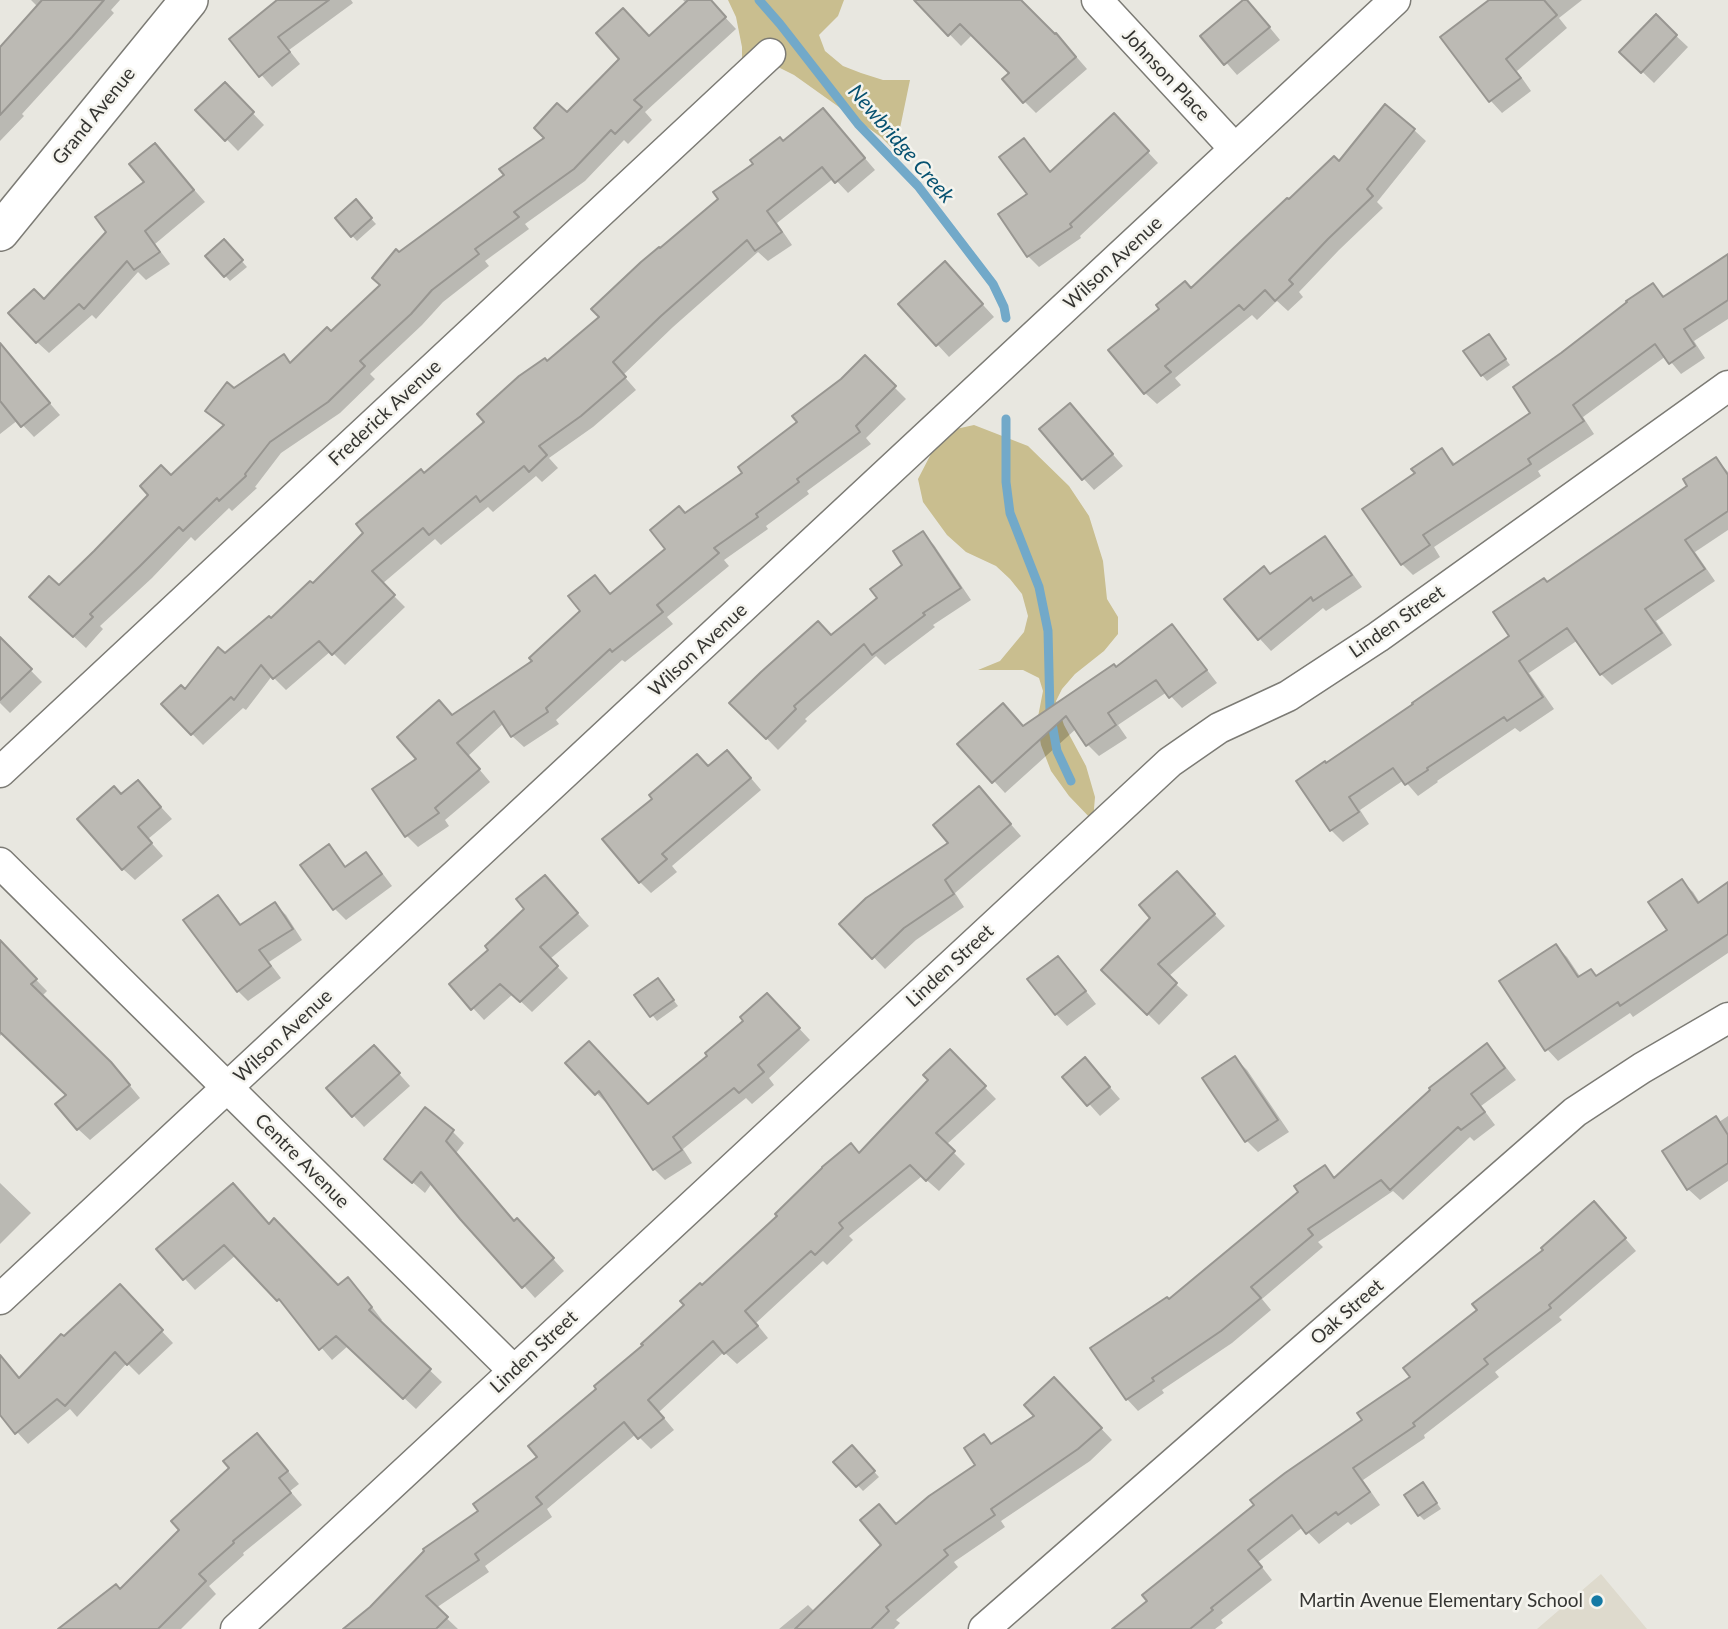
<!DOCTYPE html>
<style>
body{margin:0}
canvas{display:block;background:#e8e7e0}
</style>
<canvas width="1728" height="1629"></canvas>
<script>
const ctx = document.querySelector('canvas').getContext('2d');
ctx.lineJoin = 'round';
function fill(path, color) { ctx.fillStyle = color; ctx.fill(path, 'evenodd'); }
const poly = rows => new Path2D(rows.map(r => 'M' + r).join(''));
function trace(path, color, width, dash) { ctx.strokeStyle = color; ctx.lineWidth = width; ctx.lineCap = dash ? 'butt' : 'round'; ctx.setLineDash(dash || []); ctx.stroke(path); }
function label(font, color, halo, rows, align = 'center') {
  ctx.font = font + ' Lato,sans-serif'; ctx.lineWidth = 5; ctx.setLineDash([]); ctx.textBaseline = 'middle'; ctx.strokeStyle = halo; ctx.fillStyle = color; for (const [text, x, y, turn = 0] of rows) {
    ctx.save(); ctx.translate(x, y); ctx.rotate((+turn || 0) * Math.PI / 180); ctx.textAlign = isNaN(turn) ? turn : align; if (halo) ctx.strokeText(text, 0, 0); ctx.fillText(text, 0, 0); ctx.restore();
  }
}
fill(poly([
 [1601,1574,1647,1629,1537,1629]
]), '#dedacd');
fill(poly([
 [728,0,844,0,838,16,819,35,825,51,843,66,861,73,883,80,910,80,899,133,906,162,881,137,794,75,776,66,742,69,742,47,736,17],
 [974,425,1028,446,1069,486,1089,516,1103,561,1107,599,1118,617,1118,634,1104,651,1075,674,1062,689,1056,701,1064,725,1086,766,1095,797,1093,821,1069,796,1051,771,1041,745,1037,722,1043,691,1039,678,1023,670,978,670,1000,661,1024,632,1028,616,1022,594,1010,579,996,566,966,552,947,535,923,502,918,479,933,450,956,429]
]), '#c9be8f');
fill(poly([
 [31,0,120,0,111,10,114,13,22,114,24,116,0,141,0,50,38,7],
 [280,0,351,0,353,3,289,50,300,64,272,87,231,40],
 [683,0,709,0,736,29,645,112,652,120,628,144,624,140,585,181,525,224,529,229,485,261,489,266,443,302,422,325,370,374,375,379,340,413,281,453,255,487,257,488,232,511,229,508,195,541,191,537,152,578,100,626,103,629,86,648,43,608,171,477,225,427,207,411,234,390,284,356,292,364,331,333,382,286,399,254,506,175,546,138,567,115,687,4],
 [930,0,1018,0,1067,46,1087,69,1036,113,1024,101,1012,73,973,34,961,46,923,7],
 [1492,0,1582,0,1559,18,1567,28,1517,71,1531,91,1502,113,1491,101,1443,37],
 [1257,12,1280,40,1237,75,1203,36],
 [1656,17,1688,47,1654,83,1622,52],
 [225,84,264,125,238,151,198,110],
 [834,122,875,170,848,193,834,178,777,223,792,245,768,261,758,252,673,327,623,375,636,390,593,427,549,458,558,468,542,482,536,476,493,512,488,507,441,545,435,539,382,584,405,607,345,665,331,651,286,690,272,676,246,710,243,708,203,745,163,704,186,691,225,655,271,621,313,585,424,475,487,422,547,363,601,317,660,251,784,143],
 [1124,126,1158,163,1080,236,1081,238,1039,267,1028,256,1030,195,1024,140,1034,151,1051,173],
 [1414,130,1426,141,1377,202,1383,208,1339,250,1299,292,1303,297,1288,311,1277,301,1257,320,1252,315,1175,378,1181,385,1157,404,1145,393,1191,290,1288,201,1339,164],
 [155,145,205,202,155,244,170,264,146,280,138,272,96,319,92,315,49,353,37,342,45,301,109,232,147,183],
 [356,202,376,224,357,241,337,219],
 [224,241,247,267,230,281,207,256],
 [1728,256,1728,319,1694,341,1705,358,1681,374,1666,356,1583,417,1594,434,1538,471,1541,476,1434,547,1440,557,1413,575,1402,564,1417,474,1442,450,1456,465,1533,413,1653,285,1665,297],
 [956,275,994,317,949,357,900,304],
 [1489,336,1510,365,1487,381,1482,375],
 [10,357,60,415,34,437,18,420,0,434,0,365],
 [865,358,906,399,866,438,871,444,807,491,809,494,766,526,768,529,724,560,729,566,667,617,673,624,625,662,622,660,556,720,559,724,524,747,512,736,504,723,468,756,490,782,445,820,449,826,418,847,406,835,418,759,452,716,534,661,582,611,594,577,611,595,668,549,686,515,744,473,799,423],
 [1070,405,1123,466,1094,490,1083,478],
 [1716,459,1728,472,1728,530,1695,552,1715,581,1656,621,1672,645,1612,685,1601,674,1578,640,1529,673,1554,709,1520,732,1515,728,1437,781,1438,782,1418,796,1404,780,1360,810,1369,824,1343,842,1331,830,1298,781,1326,765,1512,636,1547,583,1690,486],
 [922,534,934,545,971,600,933,625,935,627,885,665,876,656,805,719,807,721,778,750,732,703,831,636,880,599,904,565],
 [1325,538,1336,550,1362,587,1326,611,1323,608,1271,651,1260,639,1227,599,1270,575],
 [1172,627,1183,638,1217,683,1182,708,1167,692,1118,725,1127,738,1099,756,1088,745,1077,728,1005,793,960,744,1024,727,1116,669],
 [0,639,42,682,10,713,0,703],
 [739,764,761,790,672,866,677,872,651,893,640,882,709,768],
 [149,794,172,819,148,839,163,856,135,880,123,869,121,796],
 [990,800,1021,836,955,893,964,907,916,940,885,969,842,924,950,843],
 [328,847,347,868,365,854,377,866,392,886,346,920,334,908],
 [1682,881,1693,892,1700,903,1728,885,1728,953,1633,1017,1630,1013,1558,1061,1547,1049,1556,946,1567,957,1581,978,1597,978,1669,931],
 [1188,885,1225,926,1168,977,1188,995,1159,1025,1103,970],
 [556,889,589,926,550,959,568,978,532,1012,513,994,484,1020,473,1008],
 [217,897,228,907,242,926,275,904,286,915,302,940,269,962,281,978,248,1001,238,991],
 [0,947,8,951,47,991,41,997,122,1076,140,1098,90,1140,78,1129,68,1095,3,1033,0,1036],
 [1058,958,1069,969,1096,1004,1067,1026,1056,1014],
 [663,986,678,1006,657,1021,637,995],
 [779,1007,810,1040,769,1078,774,1085,752,1104,746,1098,683,1149,692,1163,665,1180,654,1169,610,1104,608,1105,568,1063,648,1106,710,1056,746,1021],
 [1486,1046,1498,1057,1516,1080,1481,1106,1495,1125,1474,1141,1470,1137,1403,1200,1393,1191,1318,1242,1323,1247,1262,1299,1271,1310,1232,1343,1162,1390,1164,1393,1138,1411,1127,1399,1169,1301,1301,1192,1325,1167,1336,1179],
 [950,1051,996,1099,946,1145,965,1164,939,1191,922,1176,849,1236,853,1240,827,1265,823,1261,756,1323,768,1338,737,1364,724,1352,659,1412,674,1430,651,1449,636,1434,547,1509,552,1517,485,1566,489,1572,436,1608,458,1629,346,1629,481,1512,539,1457,599,1389,686,1305,702,1287,860,1154,931,1080],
 [1235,1058,1247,1070,1289,1132,1258,1152,1247,1141],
 [386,1059,410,1086,364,1127,353,1115],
 [1096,1071,1120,1099,1100,1116,1065,1077],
 [1728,1116,1728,1181,1700,1200,1688,1189,1719,1122],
 [453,1132,464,1143,456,1153,515,1223,529,1232,564,1271,535,1298,432,1183,425,1193,386,1159],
 [0,1183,31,1213,0,1244],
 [1605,1215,1636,1251,1559,1317,1562,1320,1495,1372,1499,1377,1424,1435,1425,1438,1363,1480,1380,1505,1351,1525,1348,1522,1319,1544,1303,1527,1258,1562,1272,1580,1221,1620,1223,1623,1215,1629,1115,1629],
 [270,1225,338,1287,348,1280,360,1291,382,1320,379,1322,442,1382,416,1409,348,1346,332,1360,290,1311,236,1255,195,1290,158,1249],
 [120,1287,173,1343,139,1375,127,1363,77,1417,70,1409,28,1444,0,1413,0,1382,20,1380],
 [1065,1390,1112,1440,1090,1461,1001,1521,1005,1527,954,1562,958,1567,896,1620,900,1623,894,1629,779,1629,808,1605,815,1612,883,1545,897,1526,978,1465,984,1437,993,1445,1036,1416],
 [268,1447,299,1484,290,1491,302,1505,243,1553,244,1555,209,1586,216,1594,181,1629,112,1629,120,1591],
 [857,1453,879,1477,863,1491,836,1462],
 [1428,1490,1441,1509,1424,1520,1419,1515]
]), '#0003');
trace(poly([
 [759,0,780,24,858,124,918,186,993,284,1004,307,1006,318],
 [1006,419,1006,482,1010,513,1039,587,1048,631,1050,712,1057,751,1071,781]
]), '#72a9c9', 9);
const building = poly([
 [42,0,104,0,72,37,0,115,0,47,42,0],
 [277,0,329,0,278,37,290,52,259,77,229,39,277,0],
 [688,0,711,0,726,17,634,100,642,107,615,134,611,130,574,169,514,212,519,217,475,249,479,254,432,290,411,314,360,361,365,366,328,402,270,442,245,474,246,476,219,501,217,498,183,531,179,527,140,566,90,614,93,617,73,637,29,597,49,576,59,585,94,551,148,495,140,486,161,465,171,475,224,425,205,411,227,382,234,388,284,354,290,363,327,327,331,331,380,285,372,278,396,249,399,252,504,175,499,169,544,138,534,128,557,103,567,112,619,59,596,33,623,8,649,36,688,0],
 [914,0,1021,0,1055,34,1056,33,1076,57,1023,103,1002,79,1009,73,960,24,948,36,914,0],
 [1243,0,1247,0,1270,27,1224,65,1200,36,1243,0],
 [1489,0,1544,0,1557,15,1506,59,1521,78,1489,102,1440,37,1489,0],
 [1656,14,1677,35,1641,73,1619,52,1656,14],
 [225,82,254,112,225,141,195,110,225,82],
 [1385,104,1415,129,1367,189,1373,196,1328,239,1289,280,1293,284,1275,301,1265,290,1244,310,1239,305,1165,366,1171,372,1144,394,1108,350,1159,309,1156,305,1185,281,1191,288,1287,198,1289,199,1334,156,1339,161,1385,104],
 [823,108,865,158,835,183,822,167,767,211,782,232,755,251,747,240,661,316,613,362,626,377,581,416,539,446,547,455,529,472,524,466,480,502,476,496,429,535,423,528,372,571,395,595,332,655,319,641,273,679,261,665,234,700,231,697,191,735,161,704,181,685,185,689,218,647,225,653,269,616,271,618,310,581,313,583,363,533,356,524,421,469,424,473,484,422,477,414,519,376,545,358,547,361,599,317,591,309,641,262,659,247,660,248,718,199,713,192,753,164,750,160,780,137,783,141,823,108],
 [1114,113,1149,151,1070,224,1072,227,1027,257,998,214,1027,194,999,157,1024,138,1050,172,1114,113],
 [155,143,194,190,145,231,160,252,134,270,127,261,84,309,79,304,36,343,8,313,34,289,44,299,106,232,95,217,144,182,129,164,155,143],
 [356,199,372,218,351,237,335,218,356,199],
 [224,239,243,260,224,277,205,256,224,239],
 [1728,254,1728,300,1684,329,1695,346,1669,364,1655,344,1573,405,1584,421,1528,459,1531,464,1423,535,1430,545,1401,565,1362,509,1415,473,1411,469,1442,448,1453,465,1530,413,1513,387,1561,353,1627,302,1626,301,1653,283,1663,297,1728,254],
 [945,261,983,304,936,346,898,304,945,261],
 [1489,334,1506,359,1481,376,1463,351,1489,334],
 [0,343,50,403,21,427,0,401,0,343],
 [865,355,896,386,856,426,860,432,797,479,799,482,756,514,758,517,714,548,719,553,657,605,663,612,612,652,610,649,546,708,548,712,511,737,494,711,457,743,480,769,435,808,439,813,405,837,372,789,416,759,397,737,439,700,452,715,532,661,529,658,580,611,568,596,595,575,610,594,665,549,650,530,679,506,685,513,742,473,738,467,797,422,792,416,841,379,865,355],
 [1070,403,1113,454,1082,480,1039,429,1070,403],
 [1716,457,1728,475,1728,511,1685,540,1705,569,1645,609,1662,633,1600,675,1567,628,1519,661,1543,697,1507,721,1504,717,1427,768,1428,770,1405,785,1393,768,1349,797,1359,812,1330,831,1296,781,1325,761,1326,763,1413,704,1412,703,1509,636,1493,612,1544,578,1547,582,1687,486,1683,479,1716,457],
 [923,531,961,588,923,613,925,615,872,655,864,644,794,706,796,709,766,739,729,703,761,672,818,621,831,635,877,598,870,589,902,565,893,551,923,531],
 [1325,536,1352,575,1313,601,1311,597,1258,640,1224,599,1264,566,1270,574,1325,536],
 [1172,624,1207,670,1169,698,1156,680,1108,713,1116,725,1086,746,1066,716,992,783,957,744,1003,703,1023,726,1114,664,1116,667,1172,624],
 [0,637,32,669,0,700,0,637],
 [727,750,751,778,662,854,667,859,639,883,602,839,652,799,649,795,697,754,708,766,727,750],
 [138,780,161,807,138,827,152,843,122,870,77,819,114,786,121,794,138,780],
 [979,786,1011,824,945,880,954,894,904,928,872,959,839,924,866,898,948,843,933,825,979,786],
 [329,844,345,867,366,852,382,874,333,910,300,865,329,844],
 [1177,871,1215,914,1158,964,1177,983,1147,1015,1101,970,1150,918,1139,905,1177,871],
 [545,875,578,913,540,947,558,966,520,1002,500,984,471,1010,449,984,488,950,485,946,524,909,516,899,545,875],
 [1682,879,1698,903,1728,882,1728,934,1620,1006,1618,1002,1545,1051,1499,981,1556,944,1578,977,1591,969,1596,976,1667,930,1648,902,1682,879],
 [218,895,240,925,275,902,293,929,259,950,271,966,237,992,183,920,218,895],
 [0,940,37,979,31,984,111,1062,130,1085,77,1130,55,1104,66,1095,0,1032,0,940],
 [1058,956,1086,991,1055,1015,1027,979,1058,956],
 [658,978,674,1000,650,1017,634,995,658,978],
 [767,993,800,1028,758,1065,764,1072,739,1093,734,1088,673,1137,682,1150,653,1170,599,1091,595,1095,565,1063,589,1041,648,1104,707,1056,705,1053,743,1021,740,1017,767,993],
 [1487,1043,1505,1068,1471,1094,1485,1112,1461,1130,1458,1127,1390,1190,1381,1180,1308,1229,1313,1235,1251,1287,1261,1298,1221,1331,1152,1378,1154,1381,1126,1400,1090,1348,1167,1297,1169,1299,1298,1192,1294,1186,1325,1165,1334,1178,1430,1090,1429,1088,1487,1043],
 [374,1045,400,1073,352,1117,326,1088,374,1045],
 [950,1049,986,1086,936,1133,955,1151,926,1181,910,1165,839,1223,843,1228,815,1255,811,1251,745,1311,758,1326,724,1354,713,1341,648,1400,664,1418,638,1439,624,1422,536,1497,542,1504,475,1554,479,1560,426,1596,448,1617,436,1629,343,1629,370,1607,424,1551,423,1549,478,1511,473,1504,537,1457,528,1446,596,1389,594,1386,643,1345,641,1344,684,1305,680,1301,700,1283,702,1285,777,1216,775,1214,822,1168,822,1167,851,1143,859,1153,928,1080,923,1075,950,1049],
 [1235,1056,1278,1120,1245,1142,1202,1078,1235,1056],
 [1085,1057,1110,1087,1087,1106,1062,1077,1085,1057],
 [425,1107,454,1130,446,1141,514,1221,517,1218,554,1258,522,1288,460,1219,421,1172,412,1183,384,1159,425,1107],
 [1716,1116,1728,1135,1728,1163,1687,1190,1662,1151,1716,1116],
 [233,1183,269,1224,274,1218,338,1285,348,1277,372,1307,369,1310,431,1369,403,1399,336,1336,319,1350,279,1299,277,1301,224,1245,183,1280,156,1249,233,1183],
 [1594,1201,1626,1238,1549,1305,1551,1308,1484,1359,1488,1364,1413,1423,1415,1426,1353,1468,1370,1492,1338,1515,1336,1512,1306,1534,1292,1515,1248,1550,1262,1567,1211,1608,1213,1610,1190,1629,1112,1629,1147,1601,1142,1595,1254,1505,1250,1500,1285,1473,1362,1420,1357,1413,1410,1377,1403,1368,1477,1310,1472,1304,1543,1250,1541,1248,1594,1201],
 [120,1284,163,1330,127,1365,115,1352,65,1406,57,1399,15,1434,0,1415,0,1355,19,1378,61,1334,64,1336,120,1284],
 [1054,1377,1102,1428,1078,1449,991,1509,995,1515,944,1550,948,1555,886,1607,889,1611,871,1629,795,1629,881,1545,860,1520,879,1504,896,1524,929,1496,975,1465,964,1448,984,1434,991,1444,1034,1416,1024,1405,1054,1377],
 [257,1433,288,1471,279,1478,291,1493,233,1541,234,1543,199,1574,206,1581,158,1629,58,1629,116,1584,120,1589,179,1530,171,1521,229,1468,223,1461,257,1433],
 [852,1445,875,1471,856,1487,833,1462,852,1445],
 [1423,1482,1437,1503,1418,1516,1404,1495,1423,1482]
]);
fill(building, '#bcbab4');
trace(building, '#989691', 2);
const minor = poly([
 [1097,0,1235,149],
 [0,772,770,54],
 [0,863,514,1371],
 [0,1299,1395,0],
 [236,1629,1170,762,1219,728,1288,696,1378,637,1728,386],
 [984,1629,1575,1112,1642,1068,1728,1018]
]);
const tertiary = poly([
 [0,232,189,0]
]);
trace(minor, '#7c7b75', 33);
trace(tertiary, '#7c7b75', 40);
trace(minor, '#fff', 30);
trace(tertiary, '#fff', 37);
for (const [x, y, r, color] of [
 [1597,1601,7,"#1479a4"]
]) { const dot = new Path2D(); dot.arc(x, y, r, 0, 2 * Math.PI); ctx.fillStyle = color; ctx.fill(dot); trace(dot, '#f5f4ee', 2.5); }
label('19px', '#353532', '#f5f4ee', [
 ["Johnson Place",1166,75,47],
 ["Grand Avenue",94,116,-51],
 ["Wilson Avenue",1113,263,-43],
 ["Frederick Avenue",385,413,-43],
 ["Linden Street",1397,622,-35],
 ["Wilson Avenue",698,650,-43],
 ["Linden Street",950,966,-43],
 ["Wilson Avenue",283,1036,-43],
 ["Centre Avenue",302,1161,45],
 ["Oak Street",1347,1312,-41],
 ["Linden Street",534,1352,-43]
]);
label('19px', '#353532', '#f5f4ee', [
 ["Martin Avenue Elementary School",1583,1601]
], 'right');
label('italic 21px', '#065170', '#f5f4ee', [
 ["Newbridge Creek",901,144,49]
]);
</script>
